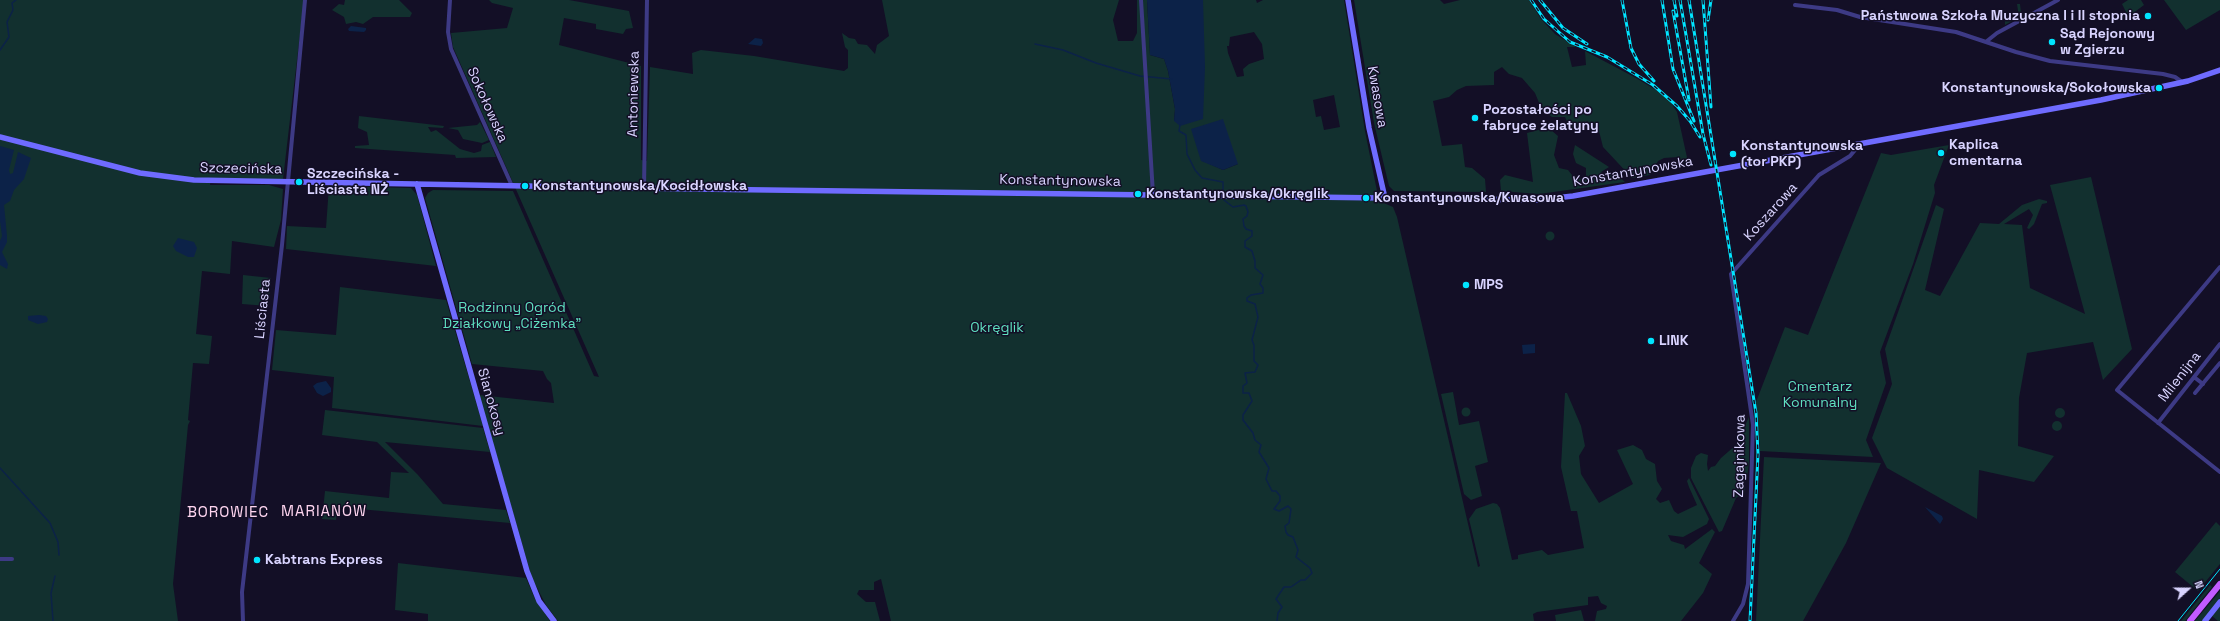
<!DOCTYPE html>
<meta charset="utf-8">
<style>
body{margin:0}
#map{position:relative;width:2220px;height:621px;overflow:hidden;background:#130f26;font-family:"Space Grotesk",sans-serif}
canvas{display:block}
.north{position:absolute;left:2168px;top:569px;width:40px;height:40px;-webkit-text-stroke:3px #130f26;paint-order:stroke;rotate:69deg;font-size:11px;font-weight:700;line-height:16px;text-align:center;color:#d9d4ff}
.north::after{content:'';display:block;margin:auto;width:14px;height:18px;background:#d9d4ff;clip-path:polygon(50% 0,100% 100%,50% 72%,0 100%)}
</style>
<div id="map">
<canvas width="2220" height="621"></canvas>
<div class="north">N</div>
</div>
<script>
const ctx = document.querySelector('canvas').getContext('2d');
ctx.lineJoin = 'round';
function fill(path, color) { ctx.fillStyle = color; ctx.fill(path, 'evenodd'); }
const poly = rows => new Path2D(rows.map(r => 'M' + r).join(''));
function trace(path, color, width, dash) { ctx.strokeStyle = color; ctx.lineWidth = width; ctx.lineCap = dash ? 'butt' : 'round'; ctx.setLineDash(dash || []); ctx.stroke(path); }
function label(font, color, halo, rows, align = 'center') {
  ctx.font = font + ' "Space Grotesk",sans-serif'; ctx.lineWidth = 3; ctx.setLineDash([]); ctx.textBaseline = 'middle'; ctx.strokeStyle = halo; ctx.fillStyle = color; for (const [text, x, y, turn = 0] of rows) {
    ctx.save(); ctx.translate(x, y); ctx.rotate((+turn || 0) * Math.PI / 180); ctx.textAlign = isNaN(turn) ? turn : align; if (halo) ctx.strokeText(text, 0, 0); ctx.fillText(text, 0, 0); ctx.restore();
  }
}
fill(poly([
 [0,0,304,0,283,179,211,179,210,185,269,185,283,189,281,220,274,247,232,241,230,274,202,271,196,334,212,336,209,364,193,363,188,420,190,421,188,425,173,584,178,621,0,621],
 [345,0,399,0,412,13,410,17,373,17,363,24,356,22,346,24,344,17,332,10,339,4,344,5],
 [489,0,569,0,629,11,633,28,626,29,623,34,596,29,596,24,564,18,559,45,641,66,641,160,647,161,650,67,693,74,692,53,701,50,754,56,844,71,848,68,848,50,845,47,842,33,849,38,855,39,858,44,867,45,875,54,877,45,889,36,882,0,1119,0,1113,20,1118,41,1133,41,1137,33,1137,0,1147,0,1150,55,1164,59,1168,71,1175,109,1174,121,1203,112,1203,0,1256,0,1257,3,1263,0,1344,0,1365,131,1379,201,1393,207,1397,217,1478,567,1480,566,1469,519,1476,509,1493,503,1497,504,1500,508,1512,560,1518,559,1518,555,1542,550,1548,555,1584,548,1577,511,1571,511,1561,467,1565,393,1567,393,1581,426,1585,446,1579,456,1581,474,1599,503,1633,484,1617,450,1633,445,1642,450,1646,459,1655,464,1657,481,1662,489,1656,499,1660,503,1669,500,1674,511,1678,514,1697,505,1689,487,1687,481,1689,478,1709,519,1707,524,1683,537,1668,535,1671,541,1684,545,1685,549,1712,529,1715,532,1699,563,1712,574,1703,593,1681,621,1595,621,1597,611,1606,609,1607,606,1601,603,1598,596,1588,597,1588,605,1537,612,1533,614,1534,621,891,621,881,579,874,582,874,590,859,590,857,594,866,602,875,602,880,621,558,621,546,605,532,578,479,395,554,403,551,383,547,379,543,371,472,364,425,198,428,193,433,190,513,191,594,376,599,377,453,47,451,33,507,28,513,8,492,3],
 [1254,32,1262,44,1264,59,1249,64,1243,69,1244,76,1237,77,1228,53,1227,46,1229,46,1230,37],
 [1334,95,1340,127,1324,130,1321,116,1316,117,1313,100],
 [1201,160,1238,164,1223,170],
 [1354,0,1440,0,1444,4,1460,0,1529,0,1541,19,1555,34,1576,47,1567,47,1572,67,1586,65,1585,51,1636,78,1656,90,1669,100,1677,112,1688,162,1683,163,1678,157,1664,158,1658,161,1650,175,1632,178,1603,147,1599,131,1587,121,1582,130,1571,130,1565,117,1552,117,1542,110,1535,93,1522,78,1509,74,1502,67,1494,72,1494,85,1466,86,1457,90,1449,97,1433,101,1442,146,1462,144,1465,167,1472,168,1485,179,1486,192,1394,191,1389,186,1374,123],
 [2128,0,2141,0,2144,5,2124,20,2122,15,2126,12,2122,4],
 [2164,0,2220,0,2220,10,2186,30],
 [2017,4,2020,4,2021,13,2024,14,2005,25,2005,19,2019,17],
 [359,116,444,126,443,128,428,127,431,132,436,130,460,149,474,153,481,151,482,145,490,142,496,157,456,158,455,155,355,148,355,146,369,145,367,132,358,128],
 [480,122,489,140,482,143,463,139,458,130,448,128,477,125],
 [1542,129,1551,130,1558,136,1554,155,1559,168,1568,170,1576,180,1586,177,1586,168,1576,163,1573,154,1575,145,1609,167,1601,172,1607,178,1614,172,1625,182,1539,194,1501,191,1500,180,1505,175,1533,182,1527,133],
 [1949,145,1934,185,1935,193,1913,264,1880,352,1886,383,1866,440,1873,457,1760,451,1756,402,1785,327,1808,335,1881,153,1891,155],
 [2091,177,2132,349,2103,380,2093,342,2027,353,2019,398,2018,446,2054,456,2034,482,1979,470,1977,519,1887,468,1872,438,1892,384,1885,349,1936,205,1944,209,1925,290,1940,296,1980,223,1999,224,2022,205,2039,199,2047,201,2047,203,2042,204,2034,224,2029,229,2027,228,2033,215,2029,209,2004,224,2022,225,2030,288,2085,314,2050,185],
 [329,186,411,188,417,195,436,266,286,249,287,226,326,228],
 '1545.5 236a4.5 4.5 0 1 1 9 0a4.5 4.5 0 1 1-9 0Z',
 [243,275,271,278,268,306,242,304],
 [340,287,446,300,483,426,332,408,334,377,272,370,276,330,336,335],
 [1453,392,1459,425,1479,421,1488,462,1475,466,1482,496,1471,500,1464,494,1441,394],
 '1461.5 412a4.5 4.5 0 1 1 9 0a4.5 4.5 0 1 1-9 0Z',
 '2055 413a5 5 0 1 1 10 0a5 5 0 1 1-10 0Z',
 [325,410,483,428,490,452,385,442,418,475,443,504,506,510,510,523,338,507,336,520,322,519,325,491,389,498,391,472,409,473,377,442,322,435],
 [1749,417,1749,462,1747,479,1744,483,1745,490,1744,493,1736,498,1722,531,1719,532,1691,478,1691,468,1696,456,1701,453,1708,455,1707,464,1708,471,1711,467,1715,466,1721,458,1736,445],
 '2052 426a5 5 0 1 1 10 0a5 5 0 1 1-10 0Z',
 [1764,457,1881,463,1846,543,1803,621,1756,621],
 [2216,522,2220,526,2220,564,2198,591,2175,572],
 [398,563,526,578,535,599,550,621,428,621,428,614,395,610],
 [2210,585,2212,587,2185,621,2181,621],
 [2220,591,2220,599,2202,621,2195,621],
 [2220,606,2220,621,2218,621,2212,616],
 [1581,610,1584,621,1556,621,1555,615]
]), '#12302f');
fill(poly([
 [1147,0,1203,0,1205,67,1203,119,1180,126,1174,121,1175,109,1168,71,1164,59,1150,55],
 [351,26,366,28,366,30,364,32,349,31,348,29],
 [755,38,762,39,763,43,761,46,748,44],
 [1223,119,1238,164,1223,170,1201,161,1191,129],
 [0,146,14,150,9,170,10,174,13,173,18,152,31,158,24,179,14,190,10,201,4,205,7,236,7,242,2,252,8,264,7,269,0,265,0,241,2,236,0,221],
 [178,238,194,242,197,248,194,257,188,257,176,251,173,246],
 [39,315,46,316,48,319,47,322,38,324,28,320,28,316],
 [1535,344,1535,353,1523,354,1522,345],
 [326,381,331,388,331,392,323,396,317,393,313,386,317,383],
 [1925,507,1942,516,1943,519,1940,524]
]), '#0c2248');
trace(poly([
 [1035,44,1063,50,1096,63,1140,76,1172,79],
 [0,50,9,37,7,22,13,10,12,3,16,0],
 [1180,125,1179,131,1186,135,1187,154,1195,170,1202,178,1223,182,1223,191],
 [1224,200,1233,207,1244,205,1246,206,1248,212,1247,216,1243,219,1244,226,1246,229,1252,231,1252,236,1245,241,1245,247,1252,251,1255,261,1255,268,1263,275,1260,284,1263,288,1263,293,1251,295,1247,298,1247,301,1255,304,1258,317,1252,340,1254,345,1254,361,1258,365,1255,372,1245,373,1247,383,1243,386,1243,393,1249,393,1252,401,1243,415,1243,420,1253,433,1255,440,1261,445,1259,452,1269,468,1266,479,1272,491,1276,491,1280,496,1280,501,1274,509,1279,511,1288,506,1291,509,1289,523,1285,526,1286,532,1288,535,1293,537,1298,550,1296,557,1310,568,1312,573,1305,580,1301,580,1291,587,1284,587,1276,599,1282,607,1278,613,1277,621],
 [0,468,50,523,58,542,59,555],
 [53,621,51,593,55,576]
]), '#0c2248', 1.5);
trace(poly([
 [450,0,448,32,451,49,512,186],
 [1141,0,1153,194],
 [1795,5,1837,10,1860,17,1956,32,2016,52,2050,61,2163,74,2175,77,2182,82],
 [1987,41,1997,33,2058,0],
 [644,188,647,0],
 [2220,267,2117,390,2220,472],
 [2194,377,2203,384],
 [2195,393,2220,363],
 [2158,423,2220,344],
 [0,559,12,559],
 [243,621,242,592,282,245,305,0],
 [1733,621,1743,604,1748,584,1753,425,1731,274,1819,175,1850,156,1860,144]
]), '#3d3a85', 4);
trace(poly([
 [1348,0,1369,128,1385,198],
 [0,137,140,173,194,180,692,189,1538,200,1573,196,2101,100,2188,81,2220,70],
 [417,184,527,571,539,601,554,621],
 [2205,621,2220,602]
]), '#6f6bff', 5.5);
trace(poly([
 [2190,621,2220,584]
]), '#c25bff', 6);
trace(poly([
 [2178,621,2220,569]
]), '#00e5ff', 1);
const rail = poly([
 [1531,0,1544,19,1570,42,1607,57,1653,85,1677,106,1690,121,1700,137],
 [1540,0,1563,28,1587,44],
 [1622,0,1631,48,1639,64,1654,81],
 [1662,0,1673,69,1694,121],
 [1674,0,1677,16],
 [1680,0,1703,134,1711,165],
 [1689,0,1756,413,1758,454,1750,621],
 [1703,0,1711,107],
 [1673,11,1689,100],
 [1708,20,1711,0]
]);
trace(rail, '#00e5ff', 3);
trace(rail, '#130f26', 1.5, [4.5]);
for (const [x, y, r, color] of [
 [2148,16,4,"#00e5ff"],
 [2052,42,4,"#00e5ff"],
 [2159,88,4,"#00e5ff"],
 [1475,118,4,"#00e5ff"],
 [1941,153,4,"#00e5ff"],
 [1733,154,4,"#00e5ff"],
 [299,182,4,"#00e5ff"],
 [525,186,4,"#00e5ff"],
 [1138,194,4,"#00e5ff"],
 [1366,198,4,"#00e5ff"],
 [1466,285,4,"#00e5ff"],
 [1651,341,4,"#00e5ff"],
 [257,560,4,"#00e5ff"]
]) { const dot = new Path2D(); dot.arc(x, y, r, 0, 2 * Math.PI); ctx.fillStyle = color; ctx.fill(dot); trace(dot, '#130f26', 1.5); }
label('bold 14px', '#d9d4ff', '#130f26', [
 ["Państwowa Szkoła Muzyczna I i II stopnia",2140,16,"right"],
 ["Sąd Rejonowy",2060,34],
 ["w Zgierzu",2060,50],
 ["Konstantynowska/Sokołowska",2151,88,"right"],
 ["Pozostałości po",1483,110],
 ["fabryce żelatyny",1483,126],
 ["Kaplica",1949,145],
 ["cmentarna",1949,161],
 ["Konstantynowska",1741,146],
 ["(tor PKP)",1741,162],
 ["Szczecińska -",307,174],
 ["Liściasta NŻ",307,190],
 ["Konstantynowska/Kocidłowska",533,186],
 ["Konstantynowska/Okręglik",1146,194],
 ["Konstantynowska/Kwasowa",1374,198],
 ["MPS",1474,285],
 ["LINK",1659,341],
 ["Kabtrans Express",265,560]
], 'left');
label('14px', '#d9d4ff', '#130f26', [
 ["Antoniewska",634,94,-89],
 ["Kwasowa",1377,97,80],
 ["Sokołowska",487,105,66],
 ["Szczecińska",241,169,1],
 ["Konstantynowska",1633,172,-10],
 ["Konstantynowska",1060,181,1],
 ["Koszarowa",1771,212,-48],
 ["Liściasta",263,309,-84],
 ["Milenijna",2180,377,-52],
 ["Sianokosy",491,402,74],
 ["Zagajnikowa",1740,456,-89]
]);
label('14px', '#5fe0c0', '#130f26', [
 ["Rodzinny Ogród",512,308],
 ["Działkowy „Ciżemka”",512,324],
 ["Okręglik",997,328],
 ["Cmentarz",1820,387],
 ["Komunalny",1820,403]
]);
ctx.letterSpacing = '1px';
label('15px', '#ffd6f0', '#130f26', [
 ["MARIANÓW",324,512],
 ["BOROWIEC",228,513]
]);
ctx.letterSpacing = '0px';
</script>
